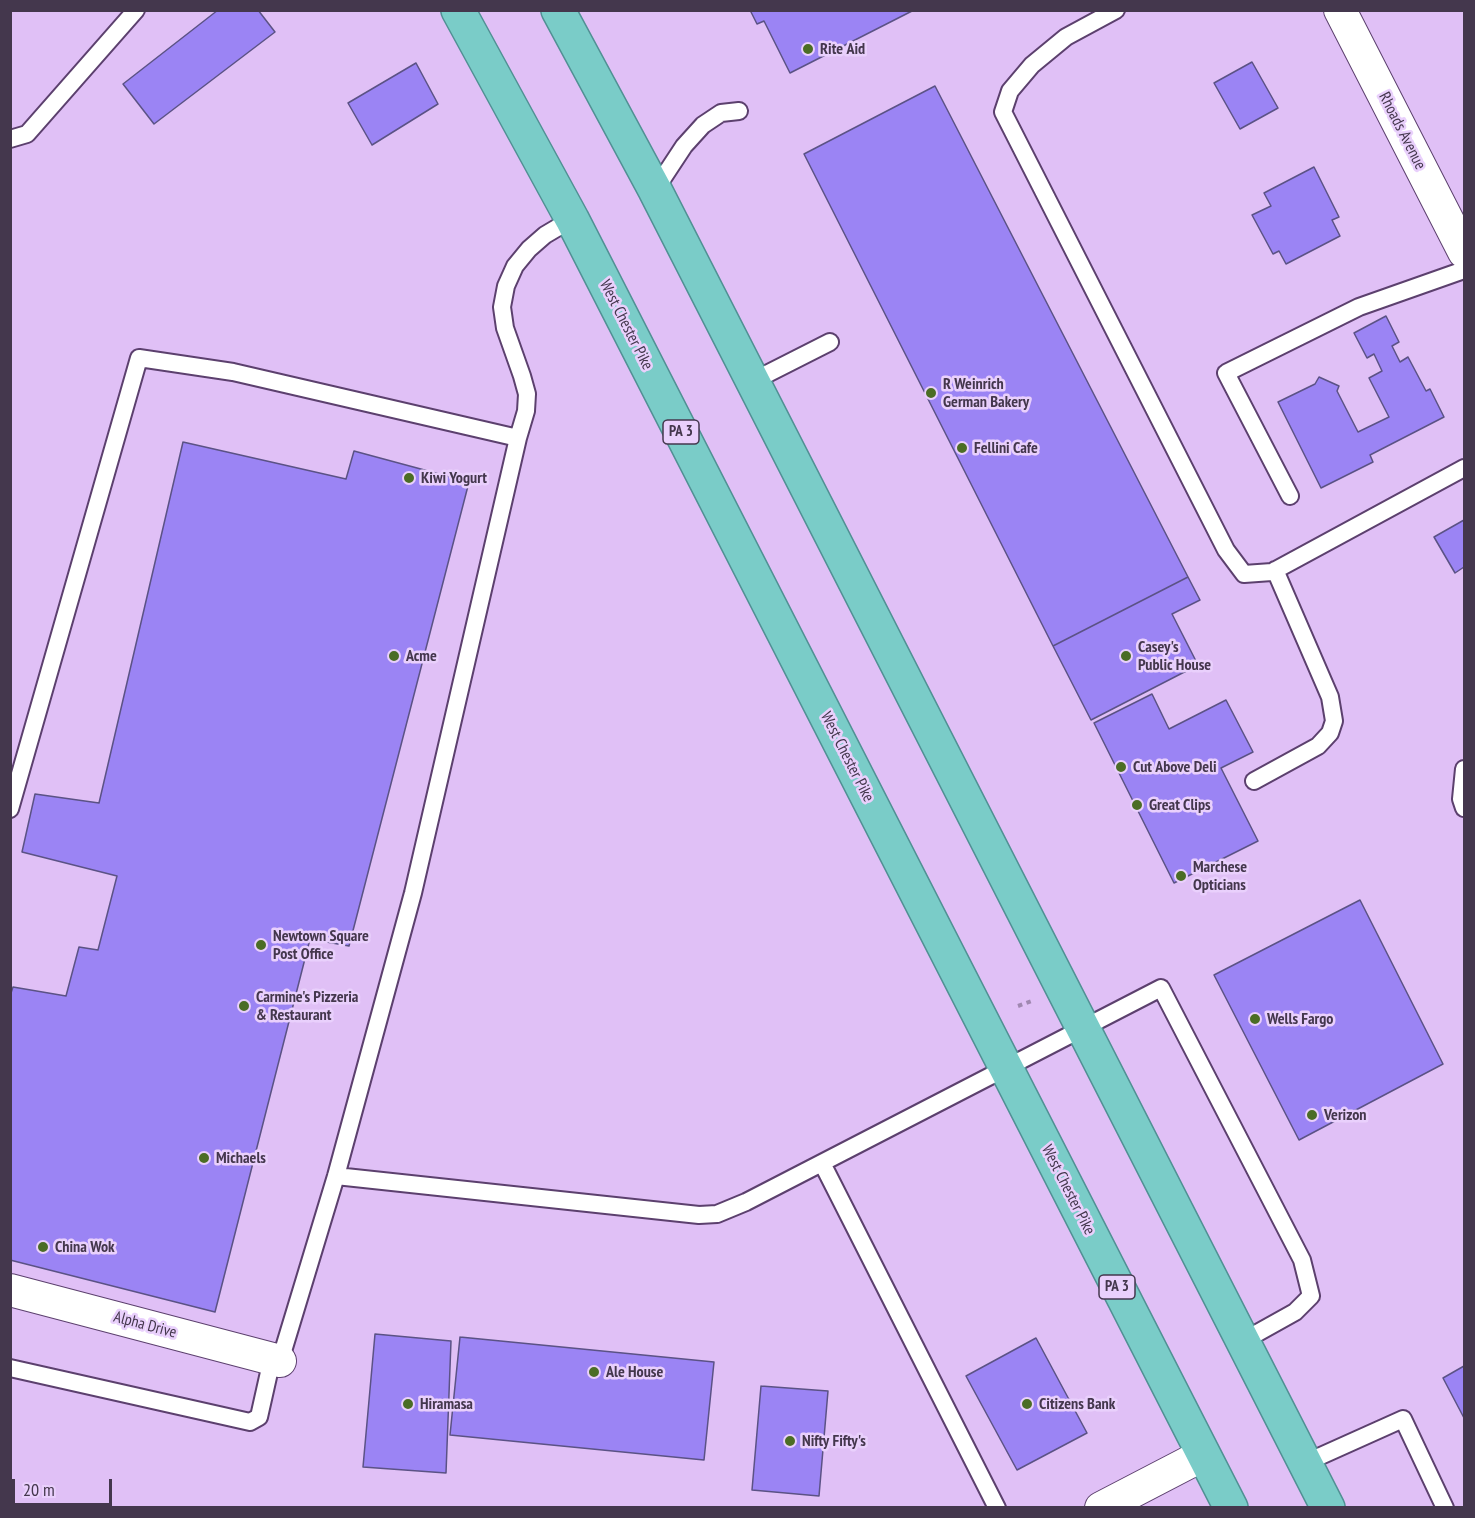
<!DOCTYPE html>
<style>
body{margin:0}
#map{position:relative;width:1475px;height:1518px;overflow:hidden;background:#e0c0f6;font-family:"PT Sans Narrow",sans-serif}
canvas{display:block}
.frame{position:absolute;inset:0;border:12px solid #44374d;pointer-events:none}
.scale{position:absolute;left:12px;top:1479px;width:100px;height:27px;box-sizing:border-box;border:3px solid #44374d;border-top:0;padding-left:8px;font-size:18px;line-height:21px;white-space:nowrap;color:#44374d;-webkit-text-stroke:4px #e9d0fc;paint-order:stroke}
</style>
<div id="map">
<canvas width="1475" height="1518"></canvas>
<div class="frame"></div>
<div class="scale">20 m</div>
</div>
<script>
const ctx = document.querySelector('canvas').getContext('2d');
ctx.lineJoin = 'round';
function fill(path, color) { ctx.fillStyle = color; ctx.fill(path, 'evenodd'); }
const poly = rows => new Path2D(rows.map(r => 'M' + r).join(''));
function trace(path, color, width, dash) { ctx.strokeStyle = color; ctx.lineWidth = width; ctx.lineCap = dash ? 'butt' : 'round'; ctx.setLineDash(dash || []); ctx.stroke(path); }
function label(font, color, halo, rows, align = 'center') {
  ctx.font = font + ' "PT Sans Narrow",sans-serif'; ctx.lineWidth = 5; ctx.setLineDash([]); ctx.textBaseline = 'middle'; ctx.strokeStyle = halo; ctx.fillStyle = color; for (const [text, x, y, turn = 0] of rows) {
    ctx.save(); ctx.translate(x, y); ctx.rotate((+turn || 0) * Math.PI / 180); ctx.textAlign = isNaN(turn) ? turn : align; if (halo) ctx.strokeText(text, 0, 0); ctx.fillText(text, 0, 0); ctx.restore();
  }
}
const building = poly([
 [218,10,258,10,275,32,154,124,123,84,218,10],
 [750,10,914,10,790,73,764,21,757,24,750,10],
 [1252,62,1278,108,1240,129,1214,83,1252,62],
 [416,63,438,104,372,145,348,103,416,63],
 [935,86,1188,577,1053,646,804,154,935,86],
 [1314,167,1339,217,1332,220,1340,236,1286,264,1279,251,1273,254,1252,215,1271,206,1264,193,1314,167],
 [1386,316,1399,342,1392,346,1400,362,1408,357,1426,391,1430,389,1444,417,1370,455,1373,462,1321,488,1278,402,1315,384,1319,377,1339,386,1337,391,1358,432,1389,417,1369,378,1382,371,1374,354,1367,358,1354,333,1386,316],
 [183,442,346,479,354,451,469,482,349,946,310,939,215,1312,10,1260,10,996,13,987,66,996,79,947,98,950,117,876,22,852,35,794,99,803,183,442],
 [1464,520,1464,567,1455,573,1434,537,1464,520],
 [1188,577,1200,600,1172,614,1198,665,1091,720,1053,646,1188,577],
 [1152,694,1169,729,1226,700,1253,752,1221,768,1258,841,1174,883,1094,723,1152,694],
 [1360,900,1443,1064,1299,1140,1214,975,1360,900],
 [375,1334,451,1341,446,1473,363,1467,375,1334],
 [460,1337,714,1362,704,1460,450,1435,460,1337],
 [1036,1338,1087,1433,1017,1470,966,1376,1036,1338],
 [1464,1366,1464,1418,1443,1378,1464,1366],
 [761,1386,828,1391,819,1496,752,1490,761,1386]
]);
fill(building, '#9b84f4');
trace(building, '#5b5285', 1.5);
const service = poly([
 [1116,10,1066,37,1032,65,1010,91,1003,112,1226,550,1244,574,1272,572,1464,468],
 [10,139,27,134,136,10],
 [655,190,684,146,703,125,721,113,739,111],
 [753,381,830,342],
 [1290,496,1226,373,1359,307,1464,270],
 [1464,769,1461,799,1464,808],
 [1254,781,1318,746,1330,733,1334,721,1330,697,1275,570],
 [10,809,139,358,233,372,518,438],
 [822,1163,997,1508],
 [336,1176,699,1215,717,1214,746,1202,1161,988,1302,1260,1311,1296,1295,1312,1243,1341],
 [280,1361,336,1176,413,893,518,438,526,411,527,394,522,376,505,328,502,307,506,286,515,266,529,249,545,235,572,219],
 [10,1368,250,1422,259,1417,272,1359],
 [1305,1463,1403,1419,1445,1508]
]);
const minor = poly([
 [1340,10,1464,252],
 [10,1290,280,1361],
 [1101,1508,1203,1455]
]);
const trunk = poly([
 [458,10,572,219,1231,1508],
 [558,10,655,190,1328,1508]
]);
trace(service, '#5c406e', 20);
trace(minor, '#5c406e', 34);
trace(trunk, '#519094', 36);
trace(poly([
 [1018,1006,1032,1001]
]), '#a088b1', 4, [4.5, 4.5]);
trace(service, '#fff', 16);
trace(minor, '#fff', 32);
trace(trunk, '#7accc8', 33);
for (const [x, y, r, color] of [
 [808,49,6,"#4b6d25"],
 [931,393,6,"#4b6d25"],
 [962,448,6,"#4b6d25"],
 [409,478,6,"#4b6d25"],
 [394,656,6,"#4b6d25"],
 [1126,656,6,"#4b6d25"],
 [1121,767,6,"#4b6d25"],
 [1137,805,6,"#4b6d25"],
 [1181,876,6,"#4b6d25"],
 [261,945,6,"#4b6d25"],
 [244,1006,6,"#4b6d25"],
 [1255,1019,6,"#4b6d25"],
 [1312,1115,6,"#4b6d25"],
 [204,1158,6,"#4b6d25"],
 [43,1247,6,"#4b6d25"],
 [594,1372,6,"#4b6d25"],
 [408,1404,6,"#4b6d25"],
 [1027,1404,6,"#4b6d25"],
 [790,1441,6,"#4b6d25"]
]) { const dot = new Path2D(); dot.arc(x, y, r, 0, 2 * Math.PI); ctx.fillStyle = color; ctx.fill(dot); trace(dot, '#e9d0fc', 2); }
for (const [x, y, w] of [
 [681,432,36],
 [1117,1287,36]
]) { const box = new Path2D(); box.roundRect(x - w / 2, y - 12, w, 24, 4.5); ctx.fillStyle = '#e9d0fc'; ctx.fill(box); trace(box, '#44374d', 1.5); }
label('bold 15px', '#44374d', null, [
 ["PA 3",681,432],
 ["PA 3",1117,1287]
]);
label('bold 16px', '#44374d', '#e9d0fc', [
 ["Rite Aid",820,49],
 ["R Weinrich",943,384],
 ["German Bakery",943,402],
 ["Fellini Cafe",974,448],
 ["Kiwi Yogurt",421,478],
 ["Casey's",1138,647],
 ["Public House",1138,665],
 ["Acme",406,656],
 ["Cut Above Deli",1133,767],
 ["Great Clips",1149,805],
 ["Marchese",1193,867],
 ["Opticians",1193,885],
 ["Newtown Square",273,936],
 ["Post Office",273,954],
 ["Carmine's Pizzeria",256,997],
 ["& Restaurant",256,1015],
 ["Wells Fargo",1267,1019],
 ["Verizon",1324,1115],
 ["Michaels",216,1158],
 ["China Wok",55,1247],
 ["Ale House",606,1372],
 ["Hiramasa",420,1404],
 ["Citizens Bank",1039,1404],
 ["Nifty Fifty's",802,1441]
], 'left');
label('16px', '#44374d', '#e9d0fc', [
 ["Rhoads Avenue",1402,131,63],
 ["West Chester Pike",626,325,63],
 ["West Chester Pike",847,757,63],
 ["West Chester Pike",1068,1190,63],
 ["Alpha Drive",145,1325,15]
]);
</script>
